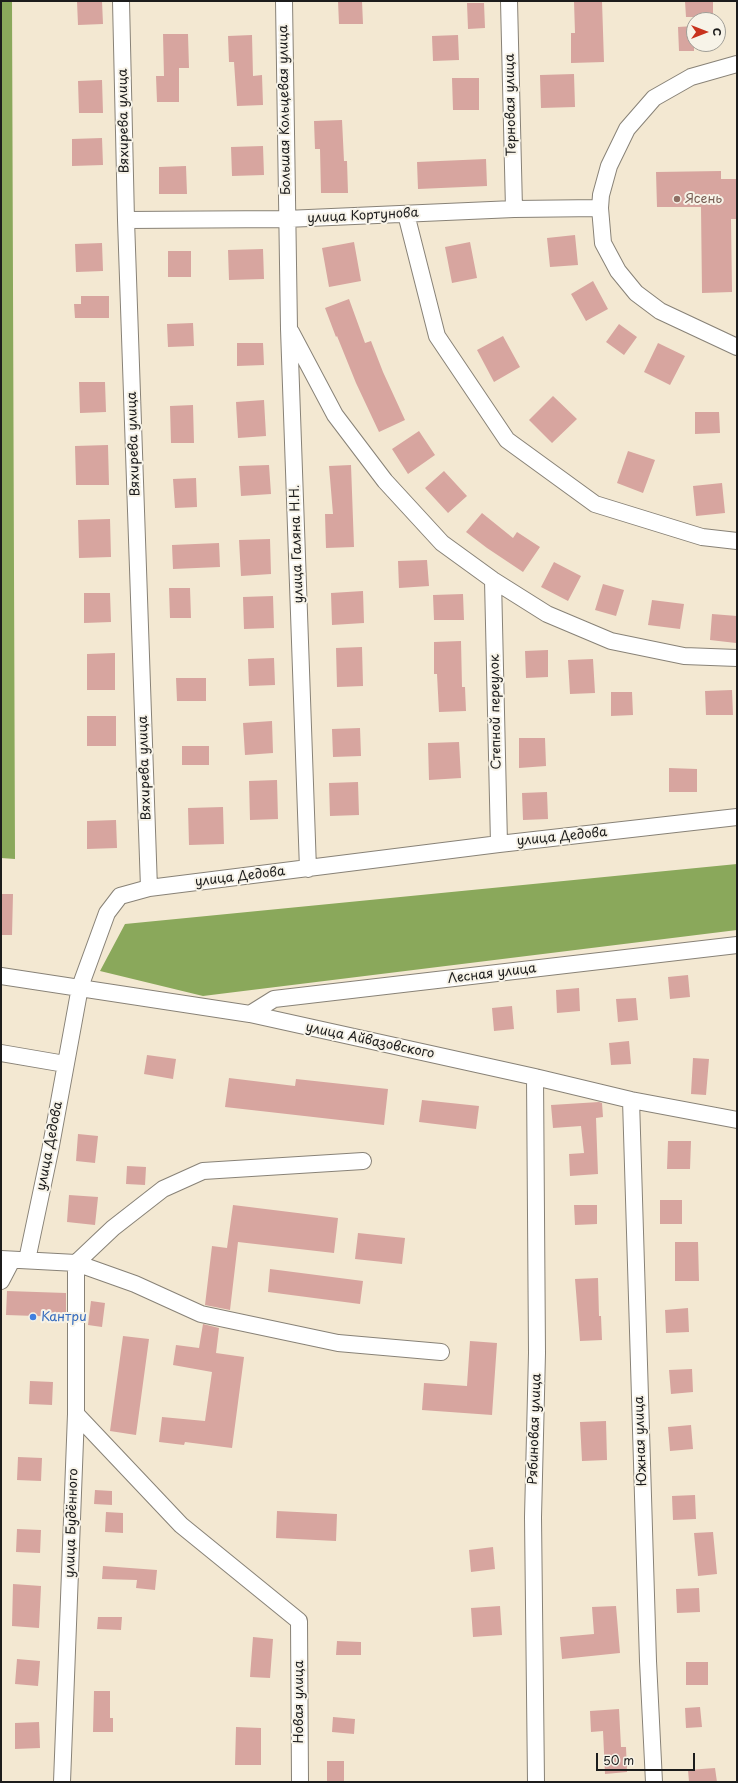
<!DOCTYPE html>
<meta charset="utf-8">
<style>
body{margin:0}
#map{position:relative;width:738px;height:1783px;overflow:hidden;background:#f3e8d2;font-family:"Playpen Sans",sans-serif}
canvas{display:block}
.frame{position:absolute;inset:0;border:2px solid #1c1c1c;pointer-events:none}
.north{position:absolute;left:686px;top:12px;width:40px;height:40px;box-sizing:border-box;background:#f7f3e8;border:1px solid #9f9d96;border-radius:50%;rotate:90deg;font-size:11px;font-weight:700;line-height:16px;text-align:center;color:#1c1c1c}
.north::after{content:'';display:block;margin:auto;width:14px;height:18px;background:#c8321e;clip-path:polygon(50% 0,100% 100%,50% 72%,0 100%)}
.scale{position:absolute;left:596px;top:1753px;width:99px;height:18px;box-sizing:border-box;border:2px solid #1c1c1c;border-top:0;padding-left:5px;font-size:12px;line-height:14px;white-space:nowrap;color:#1c1c1c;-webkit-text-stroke:3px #f7f3e8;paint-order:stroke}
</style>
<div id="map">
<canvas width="738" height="1783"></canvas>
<div class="frame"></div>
<div class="north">С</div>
<div class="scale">50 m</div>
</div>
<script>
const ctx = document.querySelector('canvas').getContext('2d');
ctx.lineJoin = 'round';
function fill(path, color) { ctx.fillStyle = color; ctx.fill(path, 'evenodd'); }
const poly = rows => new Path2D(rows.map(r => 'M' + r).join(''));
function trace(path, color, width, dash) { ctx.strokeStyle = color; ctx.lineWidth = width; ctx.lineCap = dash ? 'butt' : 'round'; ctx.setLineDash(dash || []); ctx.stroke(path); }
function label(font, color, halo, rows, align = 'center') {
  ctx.font = font + ' "Playpen Sans",sans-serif'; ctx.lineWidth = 4; ctx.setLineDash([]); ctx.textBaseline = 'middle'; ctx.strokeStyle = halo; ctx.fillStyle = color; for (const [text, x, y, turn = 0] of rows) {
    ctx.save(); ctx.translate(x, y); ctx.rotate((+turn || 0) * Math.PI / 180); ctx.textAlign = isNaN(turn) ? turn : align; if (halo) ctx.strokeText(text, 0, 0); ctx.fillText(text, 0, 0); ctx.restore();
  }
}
fill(poly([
 [1,1,12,1,15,859,1,858],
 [737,864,737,930,203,996,100,971,125,924]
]), '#8aa85b');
fill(poly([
 [77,1,102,1,103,24,78,25],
 [338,1,362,1,363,24,339,24],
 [574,1,602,1,604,62,571,63,571,33,575,33],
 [685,1,713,1,713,17,686,17],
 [467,3,484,3,485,28,468,29],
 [694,26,694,51,679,51,678,27],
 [163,34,188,34,189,68,179,68,179,102,157,102,156,76,164,76],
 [252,35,253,76,262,75,263,105,237,106,234,62,229,62,228,36],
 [458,35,459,60,433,61,432,36],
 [574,74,575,107,541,108,540,75],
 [452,78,479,78,479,110,453,110],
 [102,80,103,113,79,113,78,81],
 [342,120,344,161,347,161,348,193,321,193,320,149,315,149,314,121],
 [102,138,103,165,72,166,72,139],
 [263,146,264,175,232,176,231,147],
 [486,159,487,186,418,189,417,162],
 [186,166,187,194,159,194,159,167],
 [721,171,721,179,737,179,737,219,731,219,732,292,702,293,701,207,657,207,656,172],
 [575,235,578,265,550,267,547,238],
 [354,242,361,281,329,287,322,248],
 [470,242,477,278,452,283,445,247],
 [102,243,103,271,76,272,75,244],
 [263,249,264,279,229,280,228,250],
 [168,251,191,251,191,277,168,277],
 [593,281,608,309,586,321,571,294],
 [81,296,109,296,109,318,75,318,74,304,81,304],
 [349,299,365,343,371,341,383,372,405,420,379,432,356,383,337,336,336,337,325,308],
 [193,323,194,346,168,347,167,324],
 [619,324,637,337,624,355,606,342],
 [503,336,520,367,494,382,477,350],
 [237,343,263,343,264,365,237,366],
 [658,343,685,356,670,385,644,372],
 [79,382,105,382,106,412,80,413],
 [553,396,577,419,552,443,529,420],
 [264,400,266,436,238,438,236,402],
 [193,405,194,443,171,443,170,406],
 [695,412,719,412,720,433,695,434],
 [419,431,435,455,408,474,392,449],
 [108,445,109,485,76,485,75,446],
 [628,451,655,460,643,493,617,483],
 [269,465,271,494,241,496,239,466],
 [351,465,354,547,326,548,325,514,333,514,329,466],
 [444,471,467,496,448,513,425,488],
 [196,478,197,507,175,508,173,479],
 [722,483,725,513,696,516,693,486],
 [482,513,513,538,517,532,540,547,523,572,487,548,466,532],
 [110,519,111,557,79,558,78,520],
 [270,539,271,574,241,576,239,540],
 [219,543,220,567,173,569,172,545],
 [427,560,429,586,399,588,398,561],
 [554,562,581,576,568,601,541,587],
 [603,584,624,590,616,616,595,610],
 [169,588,190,588,191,618,170,618],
 [363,591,364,623,332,625,331,593],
 [84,593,110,593,111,622,84,623],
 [463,594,464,620,434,620,433,595],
 [273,596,274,628,244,629,243,597],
 [652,600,684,604,680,629,648,625],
 [712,614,737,616,736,643,710,640],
 [461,641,462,687,465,687,466,711,439,712,437,674,434,674,434,642],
 [362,647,363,686,337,687,336,648],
 [548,650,548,677,526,678,525,651],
 [115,653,115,690,87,690,87,654],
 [274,658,275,685,249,686,248,659],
 [593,659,595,693,570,694,568,660],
 [176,678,206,678,206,701,177,701],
 [732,690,733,715,706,715,705,691],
 [611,692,632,692,633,715,611,716],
 [87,716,116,716,116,746,87,746],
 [272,721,273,753,245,755,243,723],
 [360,728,361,756,333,757,332,729],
 [519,738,545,738,546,766,519,768],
 [459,742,461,778,429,780,428,743],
 [182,746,209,746,209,765,182,765],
 [669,768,697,769,697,792,669,792],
 [277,780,278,819,250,820,249,781],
 [358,782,359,815,330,816,329,783],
 [547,792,548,819,523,820,522,793],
 [223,807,224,844,189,845,188,808],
 [116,820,117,848,87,849,87,821],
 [1,894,13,894,12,935,1,935],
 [688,975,690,997,670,999,668,977],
 [579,988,580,1011,557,1013,556,990],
 [636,998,638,1020,618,1022,616,999],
 [512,1006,514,1029,494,1031,492,1008],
 [629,1041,631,1064,611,1065,609,1043],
 [147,1055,176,1059,173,1079,144,1074],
 [693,1058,709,1059,706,1095,691,1094],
 [229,1078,295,1086,296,1079,388,1089,384,1125,225,1107],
 [422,1100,479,1106,476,1129,419,1122],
 [599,1102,602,1103,603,1117,596,1118,598,1174,570,1176,569,1154,584,1153,581,1126,553,1128,551,1105],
 [78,1134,98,1136,95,1163,76,1161],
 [668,1141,691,1141,690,1169,667,1169],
 [127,1166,146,1167,145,1185,126,1184],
 [69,1195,98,1197,95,1225,67,1222],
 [660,1200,682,1200,682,1224,660,1224],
 [233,1205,338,1218,334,1253,238,1242,230,1310,205,1305,212,1246,227,1248],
 [574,1205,597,1205,597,1224,575,1225],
 [358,1233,405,1238,402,1264,355,1259],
 [675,1242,698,1242,699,1281,675,1281],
 [270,1269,363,1281,360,1304,268,1292],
 [598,1278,599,1316,601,1316,602,1340,580,1341,575,1279],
 [7,1291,66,1293,66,1317,6,1315],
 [91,1301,105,1303,102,1327,88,1325],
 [688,1308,689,1332,666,1333,665,1310],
 [203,1324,219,1328,216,1353,244,1357,232,1448,185,1442,184,1445,159,1442,162,1417,205,1421,212,1372,173,1365,176,1345,199,1348],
 [123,1336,149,1339,136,1435,110,1431],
 [470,1341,497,1343,492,1415,422,1410,424,1383,467,1386],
 [692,1369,693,1392,671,1394,669,1370],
 [30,1381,53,1382,52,1405,29,1404],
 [606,1421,607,1460,582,1461,580,1422],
 [691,1425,693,1449,670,1451,668,1427],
 [18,1457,42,1458,41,1481,17,1480],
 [95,1490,112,1491,112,1505,94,1504],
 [695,1495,696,1519,673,1520,672,1496],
 [277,1511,337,1514,336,1541,276,1538],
 [106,1512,123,1513,123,1533,105,1532],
 [17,1529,41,1530,40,1553,16,1552],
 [713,1532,717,1574,698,1576,694,1533],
 [493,1547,495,1569,471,1572,469,1550],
 [103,1566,157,1570,155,1590,136,1588,137,1580,102,1579],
 [13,1584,41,1586,39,1628,12,1626],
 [699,1588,700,1612,677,1613,676,1589],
 [500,1606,502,1635,473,1637,471,1608],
 [616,1606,620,1653,562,1659,560,1637,594,1634,592,1607],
 [98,1617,122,1617,121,1630,97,1629],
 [253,1637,273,1639,270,1678,250,1677],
 [337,1641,361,1642,361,1655,336,1655],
 [17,1659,40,1661,38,1686,15,1684],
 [686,1662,708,1662,708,1685,686,1685],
 [94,1691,110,1691,110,1718,113,1718,113,1732,93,1732],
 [700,1707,702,1727,686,1728,685,1708],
 [619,1709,621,1747,626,1747,627,1772,605,1774,603,1731,591,1732,590,1711],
 [333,1717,355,1719,354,1734,332,1732],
 [39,1722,40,1748,15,1749,15,1723],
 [236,1727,261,1728,261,1765,235,1765],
 [327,1761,344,1761,344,1781,327,1781],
 [715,1768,717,1782,689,1782,688,1770]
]), '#d7a59f');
const minor = poly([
 [121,1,126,220,149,888],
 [284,1,289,329,308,869],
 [509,1,514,209],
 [737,64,691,77,654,98,627,129,609,166,601,195,600,208,603,243,618,271,636,293,660,311,737,347],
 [406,214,437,336,507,440,595,504,702,537,737,541],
 [126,220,286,219,514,209,600,208],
 [291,332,335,415,385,481,442,543,493,580,547,614,611,641,684,656,737,658],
 [493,580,499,844],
 [1,976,250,1014,535,1077,631,1100,737,1120],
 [250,1014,274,999,737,945],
 [1,1053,65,1064],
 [535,1077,537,1353,533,1517,536,1782],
 [631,1100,648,1661,654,1782],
 [1,1259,76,1263,135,1284,201,1314,338,1343,441,1352],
 [27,1260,50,1151,80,987,107,913,120,896,149,888,499,844,737,817],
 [76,1263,113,1228,163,1189,203,1171,363,1161],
 [1,1281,12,1260],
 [76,1414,181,1525,299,1621,300,1782],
 [62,1782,76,1414,76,1263]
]);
trace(minor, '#888277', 18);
trace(minor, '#fff', 16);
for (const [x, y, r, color] of [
 [677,199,4,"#8d6e63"],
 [33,1317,4,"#3f7fe0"]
]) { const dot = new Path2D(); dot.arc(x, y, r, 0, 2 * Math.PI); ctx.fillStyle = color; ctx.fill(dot); trace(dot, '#f7f3e8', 1.5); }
label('13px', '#1c1c1c', '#f7f3e8', [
 ["Терновая улица",511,105,-91],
 ["Большая Кольцевая улица",285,110,-91],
 ["Вяхирева улица",124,121,-91],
 ["улица Кортунова",363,216,-3],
 ["Вяхирева улица",134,444,-92],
 ["улица Галяна Н.Н.",297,544,-92],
 ["Степной переулок",496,712,-91],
 ["Вяхирева улица",145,768,-92],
 ["улица Дедова",562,837,-6],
 ["улица Дедова",240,877,-7],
 ["Лесная улица",492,974,-7],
 ["улица Айвазовского",370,1041,12],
 ["улица Дедова",50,1146,-79],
 ["Рябиновая улица",535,1429,-88],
 ["Южная улица",641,1441,-92],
 ["улица Будённого",72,1523,-88],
 ["Новая улица",299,1702,-90]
]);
label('13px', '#785e54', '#f7f3e8', [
 ["Ясень",685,199]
], 'left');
label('13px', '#366cbe', '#f7f3e8', [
 ["Кантри",41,1317]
], 'left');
</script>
